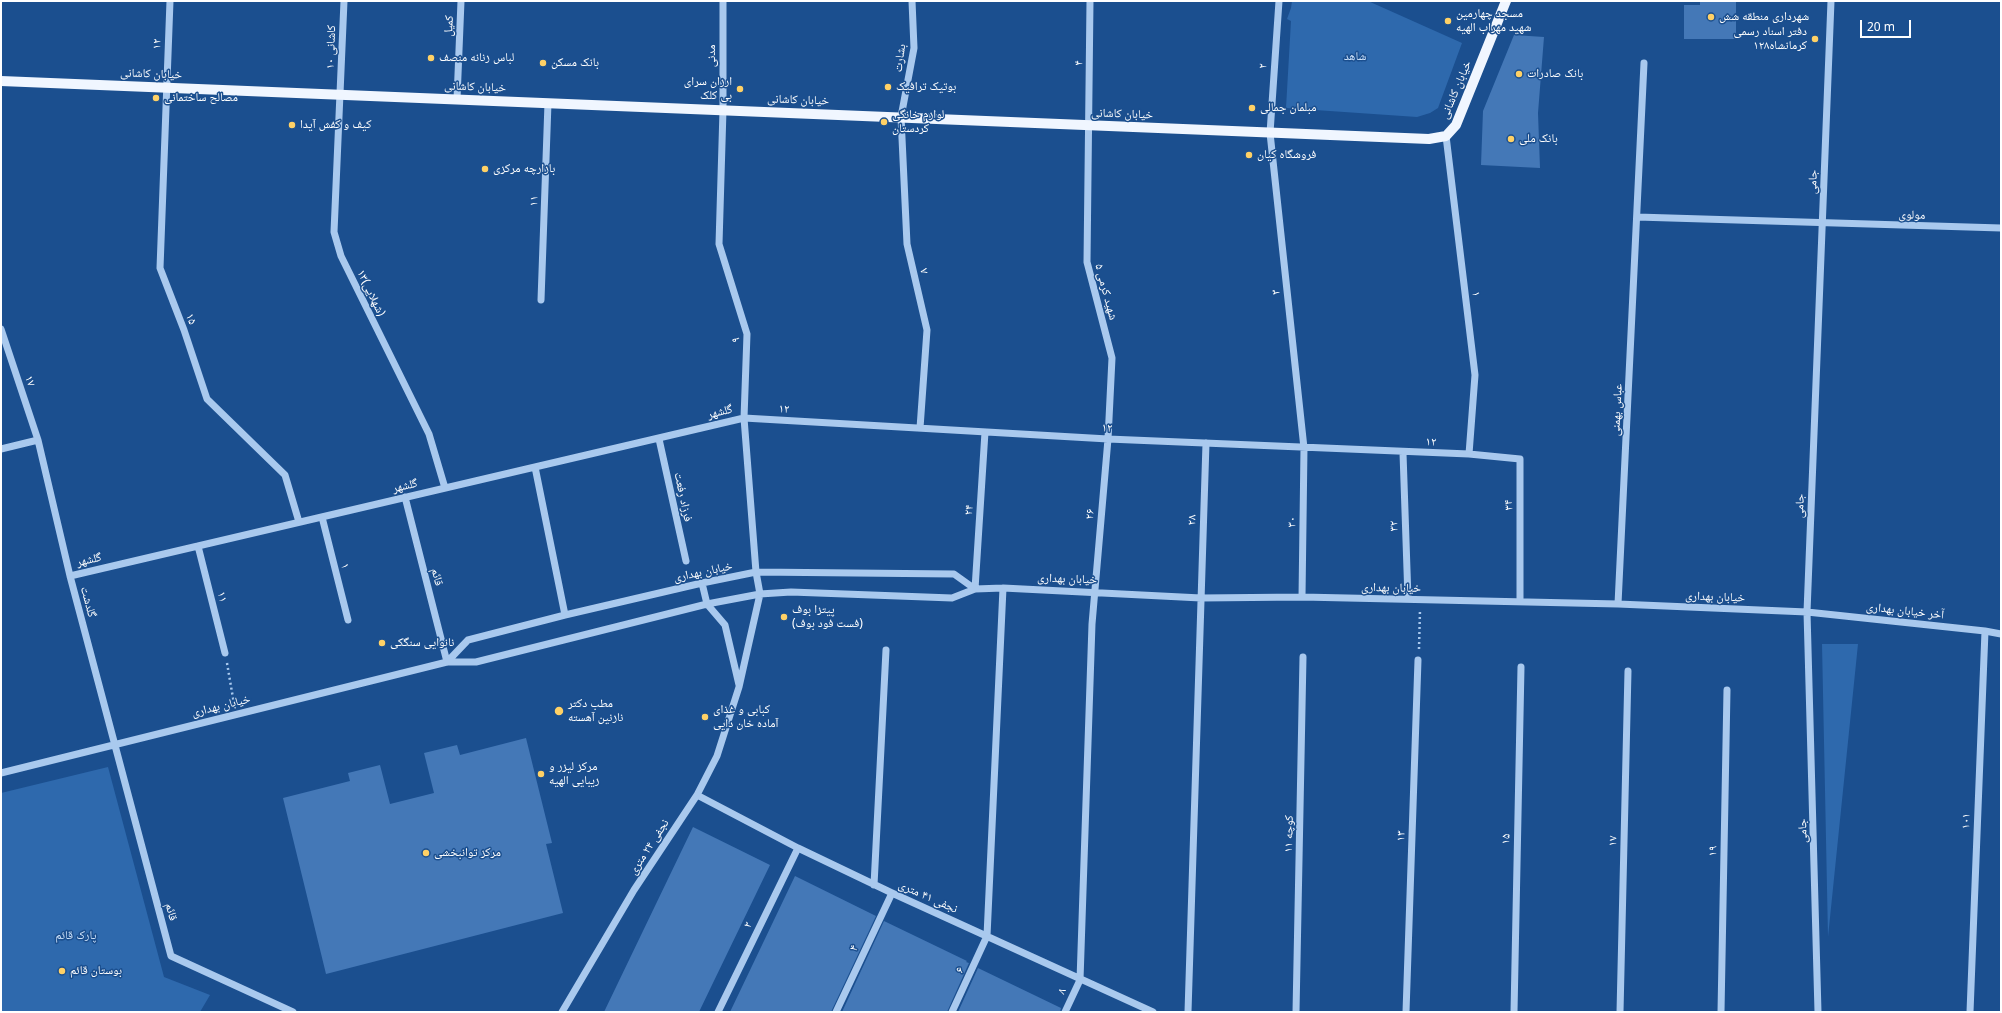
<!DOCTYPE html>
<meta charset="utf-8">
<style>
body{margin:0}
#map{position:relative;width:2002px;height:1013px;overflow:hidden;background:#1b4f8f;font-family:"Noto Sans",sans-serif}
canvas{display:block}
.frame{position:absolute;inset:0;border:2px solid #fff;pointer-events:none}
.scale{position:absolute;left:1860px;top:20px;width:51px;height:18px;box-sizing:border-box;border:2px solid #fff;border-top:0;padding-left:5px;font-size:12px;line-height:14px;white-space:nowrap;color:#fff;-webkit-text-stroke:3px #1b4f8f;paint-order:stroke}
</style>
<div id="map">
<canvas width="2002" height="1013"></canvas>
<div class="frame"></div>
<div class="scale">20 m</div>
</div>
<script>
const ctx = document.querySelector('canvas').getContext('2d');
ctx.lineJoin = 'round';
function fill(path, color) { ctx.fillStyle = color; ctx.fill(path, 'evenodd'); }
const poly = rows => new Path2D(rows.map(r => 'M' + r).join(''));
function trace(path, color, width, dash) { ctx.strokeStyle = color; ctx.lineWidth = width; ctx.lineCap = dash ? 'butt' : 'round'; ctx.setLineDash(dash || []); ctx.stroke(path); }
function label(font, color, halo, rows, align = 'center') {
  ctx.font = font + ' "Noto Sans","Noto Naskh Arabic",sans-serif'; ctx.lineWidth = 3; ctx.setLineDash([]); ctx.textBaseline = 'middle'; ctx.strokeStyle = halo; ctx.fillStyle = color; for (const [text, x, y, turn = 0] of rows) {
    ctx.save(); ctx.translate(x, y); ctx.rotate((+turn || 0) * Math.PI / 180); ctx.textAlign = isNaN(turn) ? turn : align; if (halo) ctx.strokeText(text, 0, 0); ctx.fillText(text, 0, 0); ctx.restore();
  }
}
fill(poly([
 [1292,1,1368,1,1462,43,1438,108,1430,113,1417,117,1286,108,1291,21,1287,19,1291,8],
 [1822,644,1858,644,1828,937],
 [108,767,164,977,210,995,200,1012,1,1012,1,793]
]), '#2e69ad');
fill(poly([
 [1700,1,1736,1,1736,39,1684,39,1684,5,1700,5],
 [1514,35,1544,37,1538,113,1540,168,1481,165,1483,111],
 [526,738,552,843,546,844,563,913,326,974,283,798,350,781,348,773,380,765,390,804,434,793,424,753,457,745,460,755],
 [693,827,770,865,711,987,699,1012,604,1012],
 [795,876,876,916,831,1012,730,1012],
 [884,921,967,961,966,962,969,963,947,1012,842,1012],
 [978,968,1061,1008,1060,1012,958,1012]
]), '#4478b7');
trace(poly([
 [1419,649,1420,610],
 [227,663,234,704]
]), '#a9c9ee', 2.5, [2, 3]);
trace(poly([
 [170,1,160,268,184,330,207,399,285,475,299,522],
 [344,1,334,232,341,256,429,434,445,488],
 [912,1,914,48,901,117,907,244,927,330,920,428],
 [1279,1,1270,133,1304,448,1302,597],
 [457,99,461,1],
 [1446,136,1475,375,1469,454],
 [1637,217,2001,228],
 [541,300,548,103],
 [1,329,38,440,70,576,171,956,293,1012],
 [659,439,686,561],
 [1,449,38,440],
 [1403,453,1408,599],
 [535,467,565,615],
 [405,497,447,662],
 [322,517,348,620],
 [198,546,225,653],
 [70,576,744,418,1108,439,1469,454,1520,459,1520,602],
 [702,583,707,604,725,625,739,685],
 [975,589,985,432],
 [1618,604,1644,63],
 [447,662,468,640,565,615,702,583,756,572,954,574,975,589],
 [1,773,447,662,476,662,707,604,760,594,791,592,952,598,975,589,1003,588,1201,598,1302,597,1618,604,1807,612,1985,631,2001,634],
 [697,795,798,848,892,893,1153,1012],
 [874,885,886,650],
 [562,1012,634,890,697,795,717,756,739,687,760,594,756,572,744,418,747,334,719,244,723,110,723,1],
 [718,1012,798,848],
 [836,1012,892,893],
 [952,1012,987,936,1003,588],
 [1065,1012,1080,980,1092,624,1108,439,1112,358,1087,262,1090,1],
 [1188,1012,1206,443],
 [1296,1012,1303,657],
 [1406,1012,1418,660],
 [1514,1012,1521,667],
 [1620,1012,1628,671],
 [1721,1012,1727,690],
 [1818,1012,1807,612,1831,1],
 [1970,1012,1985,631]
]), '#a9c9ee', 7);
trace(poly([
 [1,81,1429,139,1446,136,1456,125,1506,1]
]), '#f0f6ff', 10);
for (const [x, y, r, color] of [
 [1711,17,4,"#ffd166"],
 [1448,21,4,"#ffd166"],
 [1815,39,4,"#ffd166"],
 [431,58,4,"#ffd166"],
 [543,63,4,"#ffd166"],
 [1519,74,4,"#ffd166"],
 [888,87,4,"#ffd166"],
 [740,89,4,"#ffd166"],
 [156,98,4,"#ffd166"],
 [1252,108,4,"#ffd166"],
 [884,122,4,"#ffd166"],
 [292,125,4,"#ffd166"],
 [1511,139,4,"#ffd166"],
 [1249,155,4,"#ffd166"],
 [485,169,4,"#ffd166"],
 [784,617,4,"#ffd166"],
 [382,643,4,"#ffd166"],
 [559,711,5,"#ffd166"],
 [705,717,4,"#ffd166"],
 [541,774,4,"#ffd166"],
 [426,853,4,"#ffd166"],
 [62,971,4,"#ffd166"]
]) { const dot = new Path2D(); dot.arc(x, y, r, 0, 2 * Math.PI); ctx.fillStyle = color; ctx.fill(dot); trace(dot, '#1b4f8f', 1.5); }
label('12px', '#fff', '#1b4f8f', [
 ["مسجد چهارمین",1456,14],
 ["شهید مهراب الهیه",1456,28],
 ["شهرداری منطقه شش",1719,17],
 ["دفتر اسناد رسمی",1807,32,"right"],
 ["۱۲۸کرمانشاه",1807,46,"right"],
 ["لباس زنانه منصف",439,58],
 ["بانک مسکن",551,63],
 ["بانک صادرات",1527,74],
 ["ارزان سرای",732,82,"right"],
 ["بی کلک",732,96,"right"],
 ["بوتیک ترافیک",896,87],
 ["مصالح ساختمانی",164,98],
 ["مبلمان جمالی",1260,108],
 ["لوازم خانگی",892,115],
 ["کردستان",892,129],
 ["کیف و کفش آیدا",300,125],
 ["بانک ملی",1519,139],
 ["فروشگاه کیان",1257,155],
 ["بازارچه مرکزی",493,169],
 ["پیتزا بوف",792,610],
 ["(فست فود بوف)",792,624],
 ["نانوایی سنگکی",390,643],
 ["مطب دکتر",568,704],
 ["نازنین آهسته",568,718],
 ["کبابی و غذای",713,710],
 ["آماده خان دایی",713,724],
 ["مرکز لیزر و",549,767],
 ["زیبایی الهیه",549,781],
 ["مرکز توانبخشی",434,853],
 ["بوستان قائم",70,971]
], 'left');
label('12px', '#fff', '#1b4f8f', [
 ["کمیل",449,26,-87],
 ["۱۲",157,44,-88],
 ["کاشانی ۱۰",331,47,-88],
 ["مدنی",712,56,-90],
 ["بشارت",900,58,-82],
 ["۴",1079,63,-89],
 ["۲",1263,66,-86],
 ["خیابان کاشانی",151,74,2],
 ["خیابان کاشانی",475,87,2],
 ["خیابان کاشانی",1456,90,-67],
 ["خیابان کاشانی",798,100,2],
 ["خیابان کاشانی",1122,114,2],
 ["جامی",1813,182,-88],
 ["۱۱",534,201,-88],
 ["مولوی",1912,215,2],
 ["۷",924,271,77],
 ["۵ شهید کرمی",1106,292,75],
 ["۳",1276,292,-96],
 ["۱۳(شهلایی)",371,293,64],
 ["۱",1476,294,83],
 ["۱۵",191,319,69],
 ["۹",736,340,-92],
 ["۱۷",30,381,72],
 ["۱۲",784,409,3],
 ["عباس بهمنی",1617,410,-87],
 ["گلشهر",720,412,-14],
 ["۱۲",1107,428,3],
 ["۱۲",1431,442,1],
 ["گلشهر",405,486,-13],
 ["فرزاد رفعت",683,497,78],
 ["۳۴",1509,505,-90],
 ["جامی",1800,506,-88],
 ["۲۴",969,510,-86],
 ["۲۶",1090,514,-85],
 ["۲۸",1192,520,-88],
 ["۳۰",1292,522,-89],
 ["۳۲",1394,526,-92],
 ["گلشهر",89,560,-13],
 ["۱",345,566,76],
 ["خیابان بهداری",703,572,-12],
 ["قائم",437,577,76],
 ["خیابان بهداری",1067,579,2],
 ["خیابان بهداری",1391,588,1],
 ["۱۱",222,597,76],
 ["خیابان بهداری",1715,597,2],
 ["گلدشت",88,602,75],
 ["آخر خیابان بهداری",1905,611,6],
 ["خیابان بهداری",221,706,-14],
 ["۱۰۱",1966,821,-88],
 ["جامی",1803,831,-92],
 ["کوچه ۱۱",1289,834,-89],
 ["۱۳",1401,836,-88],
 ["۱۵",1506,839,-89],
 ["۱۷",1613,841,-89],
 ["نجفی ۲۴ متری",649,847,-57],
 ["۱۹",1713,851,-89],
 ["نجفی ۴۱ متری",928,897,24],
 ["قائم",171,912,75],
 ["۲",748,925,-64],
 ["۴",854,948,-65],
 ["۶",960,970,-65],
 ["۸",1062,991,-65]
]);
label('12px', '#cfe3fa', '#1b4f8f', [
 ["شاهد",1355,57],
 ["پارک قائم",76,936]
]);
</script>
